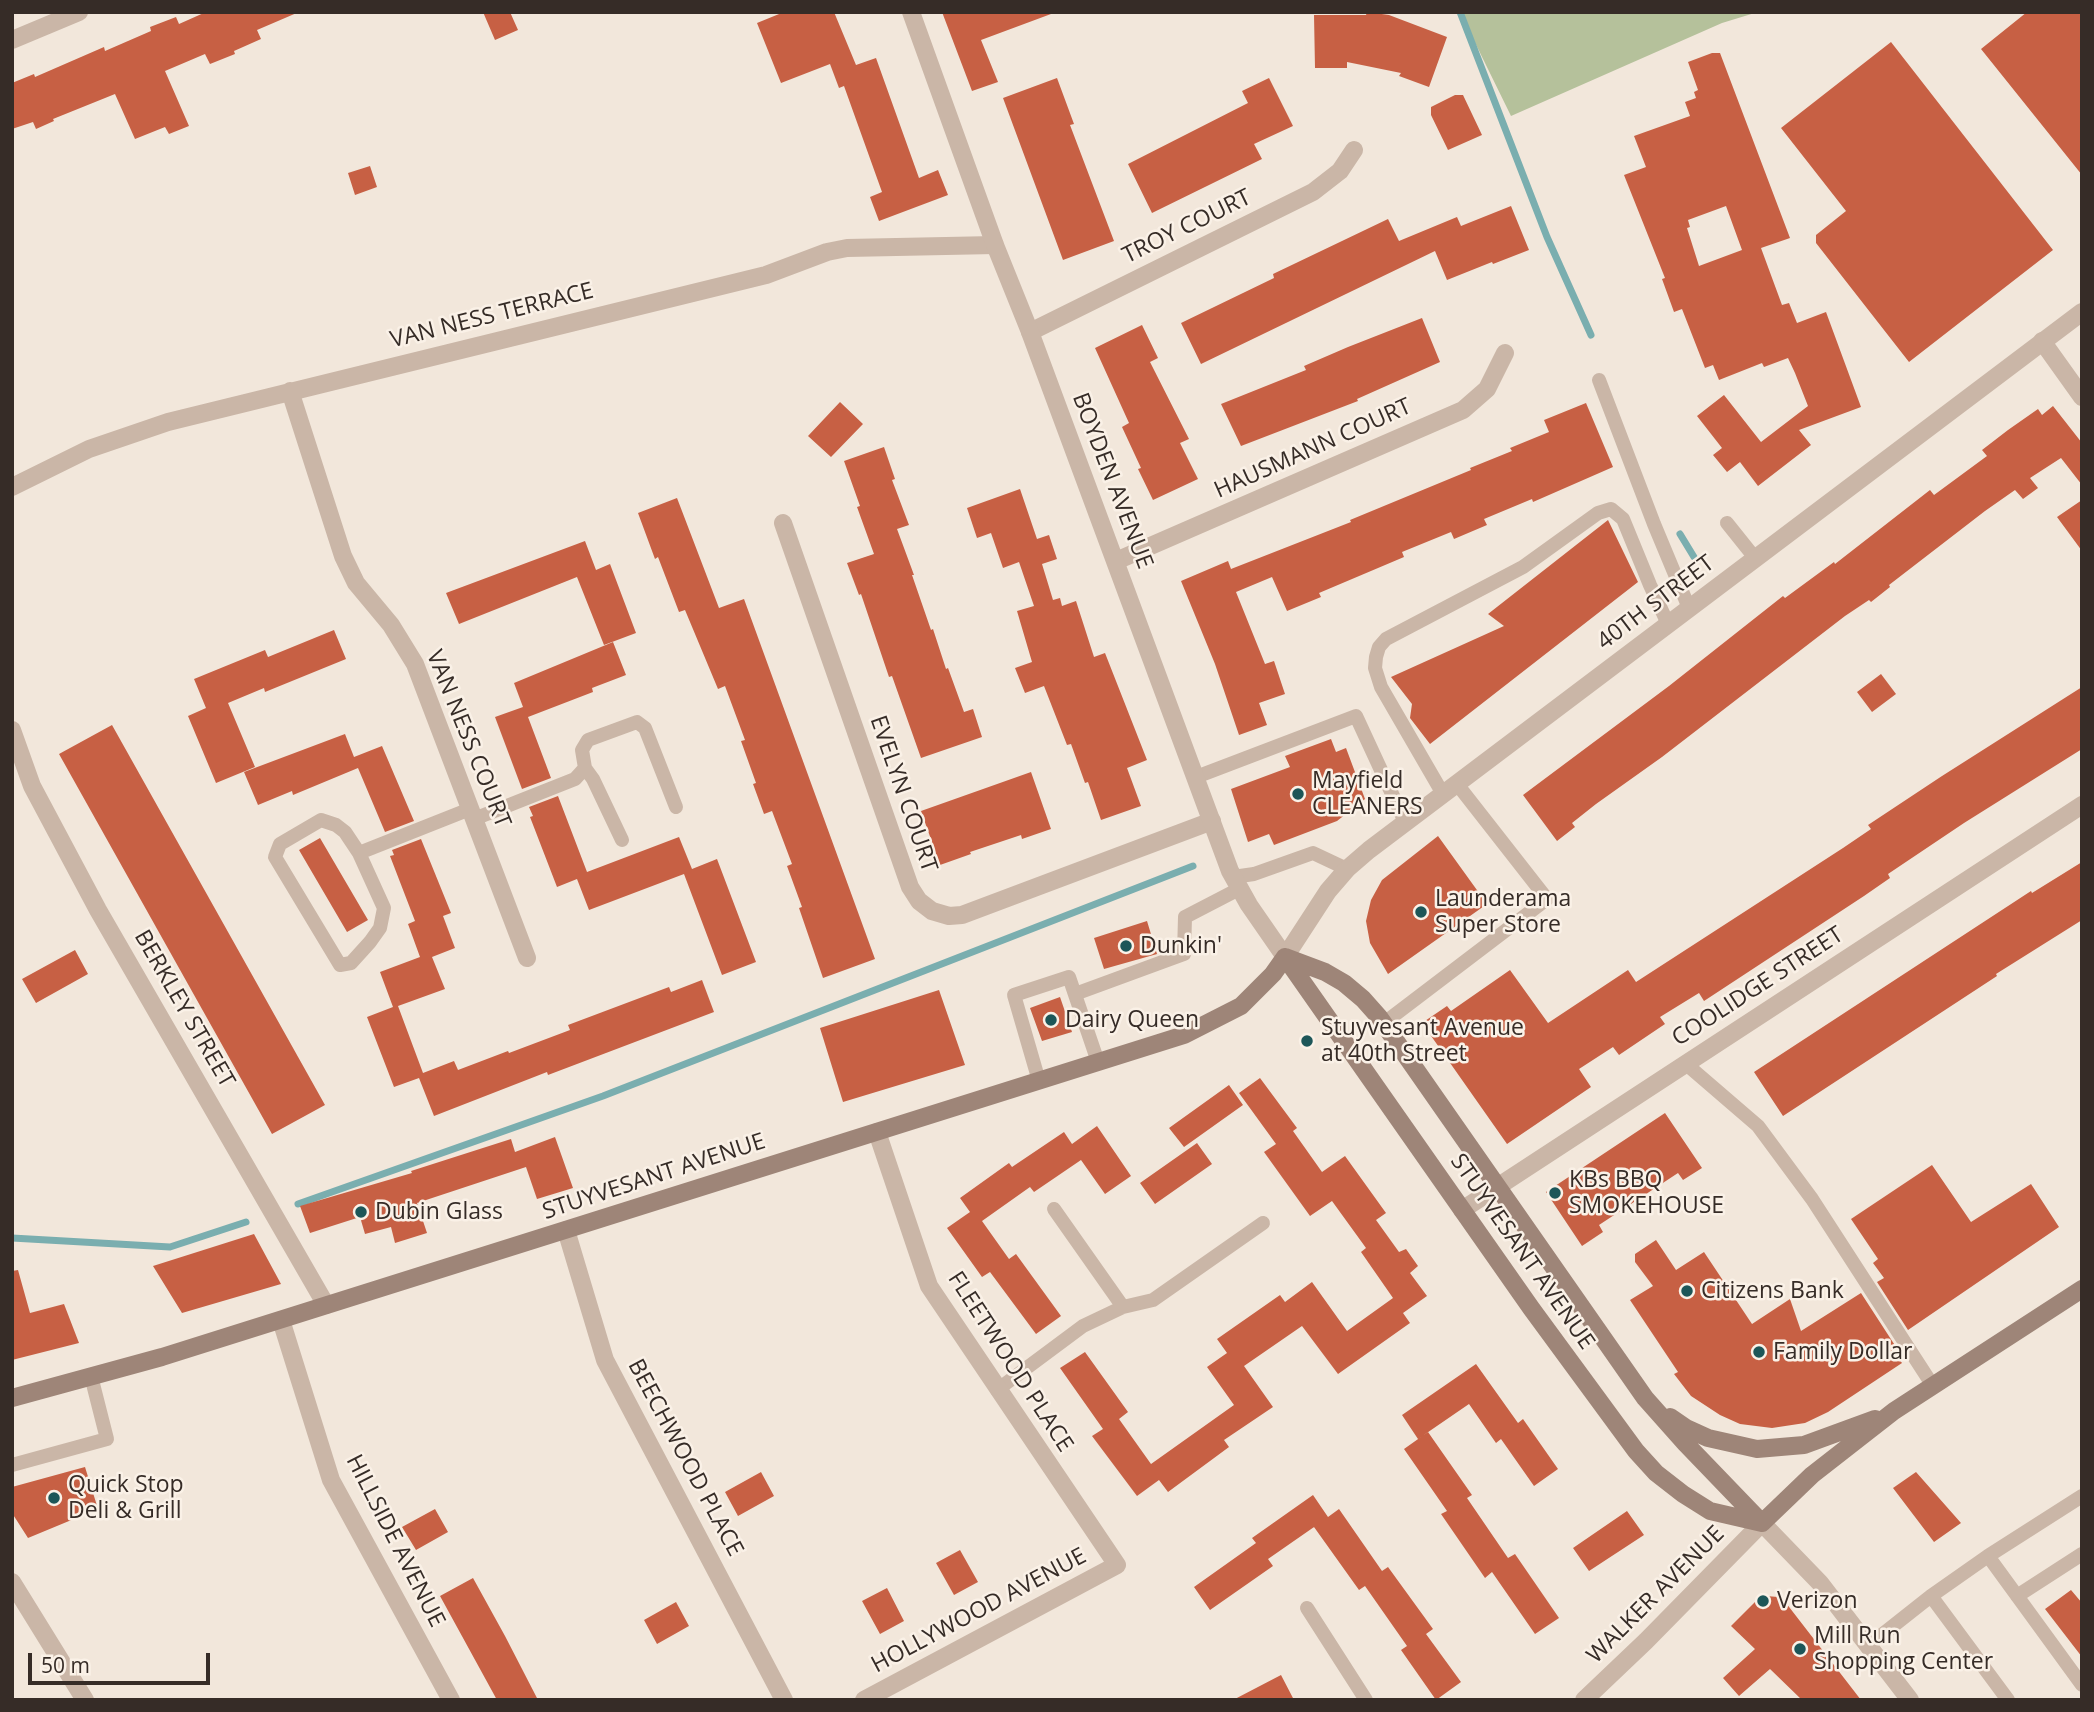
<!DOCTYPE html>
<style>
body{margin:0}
#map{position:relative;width:2094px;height:1712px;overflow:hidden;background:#f2e7db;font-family:"Open Sans",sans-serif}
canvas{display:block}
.frame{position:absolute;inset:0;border:14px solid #362c27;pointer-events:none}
.scale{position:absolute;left:28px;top:1653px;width:182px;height:32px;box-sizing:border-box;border:4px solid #362c27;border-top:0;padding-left:9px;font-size:21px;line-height:24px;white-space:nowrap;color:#362c27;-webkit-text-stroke:5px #faf1e7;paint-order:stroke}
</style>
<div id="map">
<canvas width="2094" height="1712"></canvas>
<div class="frame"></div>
<div class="scale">50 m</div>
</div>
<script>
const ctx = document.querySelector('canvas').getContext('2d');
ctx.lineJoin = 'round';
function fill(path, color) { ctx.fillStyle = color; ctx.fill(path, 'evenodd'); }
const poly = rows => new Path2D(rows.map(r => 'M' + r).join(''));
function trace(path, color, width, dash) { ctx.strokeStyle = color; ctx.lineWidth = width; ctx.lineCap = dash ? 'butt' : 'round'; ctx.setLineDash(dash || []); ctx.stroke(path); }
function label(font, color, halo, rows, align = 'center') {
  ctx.font = font + ' "Open Sans",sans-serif'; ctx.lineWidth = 5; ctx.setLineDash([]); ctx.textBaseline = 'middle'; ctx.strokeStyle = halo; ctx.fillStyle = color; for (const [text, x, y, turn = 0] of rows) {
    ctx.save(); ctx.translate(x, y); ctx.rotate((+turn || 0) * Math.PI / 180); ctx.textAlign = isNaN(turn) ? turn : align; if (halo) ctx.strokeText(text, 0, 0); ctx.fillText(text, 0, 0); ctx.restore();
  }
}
fill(poly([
 [1460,12,1758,12,1722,23,1511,116]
]), '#b5c19b');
trace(poly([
 [1460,12,1547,237,1591,335],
 [1680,534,1694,557],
 [298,1204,603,1096,1193,866],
 [12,1238,170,1247,246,1222]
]), '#7aaeaf', 7);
fill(poly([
 [206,12,299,12,257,30,261,39,234,51,235,54,210,64,205,54,165,71,189,126,169,134,165,127,135,139,115,94,53,119,54,121,36,129,33,122,12,129,12,83,34,74,35,77,104,47,105,51,151,31,150,27,176,17,179,24],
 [483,12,510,12,518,30,495,40],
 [784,12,834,12,856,65,876,58,919,178,938,170,948,195,879,221,870,197,882,192,844,86,839,88,830,64,781,83,757,23],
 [942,12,1050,12,1051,14,981,40,998,82,972,91],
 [1367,12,1389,15,1447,37,1429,87,1399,76,1401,73,1347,62,1347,68,1315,68,1314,15,1366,15],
 [2027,12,2082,12,2082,175,1981,49],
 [1891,42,2053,250,1909,362,1816,243,1816,235,1846,211,1781,128],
 [1712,53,1720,53,1790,238,1761,248,1782,305,1789,303,1797,323,1826,312,1861,407,1799,430,1811,445,1758,486,1740,462,1727,472,1713,455,1722,448,1697,416,1724,395,1761,442,1808,406,1795,373,1788,358,1764,367,1762,363,1719,380,1713,365,1705,368,1682,309,1674,312,1662,279,1665,278,1624,175,1646,167,1634,136,1690,116,1685,102,1696,98,1694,92,1698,90,1688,62],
 [1726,206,1742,250,1699,266,1687,228,1690,227,1688,220],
 [1057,78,1074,124,1070,125,1114,241,1063,260,1003,98],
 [1269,78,1293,126,1254,144,1262,159,1152,213,1128,164,1248,103,1242,91],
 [1455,95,1463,95,1482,135,1448,150,1431,115,1431,107],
 [370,166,377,187,355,195,348,173],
 [1511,206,1529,250,1493,264,1492,262,1447,280,1435,251,1201,364,1181,323,1274,278,1273,274,1388,219,1399,241,1457,217,1461,226],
 [1422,318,1440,362,1357,399,1358,401,1241,446,1221,404,1306,370,1304,366,1348,347],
 [1142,325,1158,358,1150,362,1189,439,1180,443,1198,479,1153,500,1138,469,1141,468,1122,427,1129,423,1095,348],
 [840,402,863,424,831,457,808,436],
 [1586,403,1613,467,1533,502,1532,499,1484,519,1487,525,1454,539,1451,532,1402,552,1404,557,1319,593,1321,597,1287,611,1272,577,1236,592,1265,664,1274,661,1285,694,1259,703,1267,725,1239,735,1215,664,1181,581,1228,561,1231,569,1351,522,1350,520,1471,470,1470,468,1512,451,1510,448,1549,432,1544,420],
 [2053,406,2082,443,2082,485,2061,458,2030,478,2038,488,2023,499,2015,490,1985,511,1889,585,1890,587,1871,602,1869,600,1845,616,1662,757,1596,804,1572,823,1575,827,1557,841,1523,795,1669,686,1783,596,1785,598,1834,562,1835,564,1930,490,1934,495,1987,456,1982,450,2008,430,2038,409,2042,415],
 [884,447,895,479,892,480,909,525,897,529,914,575,912,575,931,630,933,629,946,669,948,668,964,712,973,709,982,737,921,758,892,676,889,677,861,594,859,595,847,563,874,554,857,507,860,506,844,461],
 [1020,489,1037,539,1049,535,1057,559,1042,564,1053,600,1060,598,1062,606,1076,601,1094,657,1105,653,1147,760,1127,768,1141,806,1101,820,1088,782,1085,783,1071,744,1067,745,1044,686,1025,693,1015,668,1032,662,1017,611,1034,606,1019,562,1003,568,991,533,977,538,967,508],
 [677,498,719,608,744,599,875,959,823,978,799,908,802,907,787,866,792,864,772,811,764,814,753,784,756,783,741,741,745,740,725,686,718,689,685,610,679,612,658,557,655,559,638,513],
 [2082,500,2082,551,2057,517],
 [1608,520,1638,582,1430,744,1410,718,1412,704,1391,677,1504,626,1488,614],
 [585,541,596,570,610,564,636,633,604,645,577,577,459,624,446,593],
 [334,630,346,659,265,692,264,688,228,703,255,767,216,783,188,716,206,708,194,679,265,650,268,657],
 [613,642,626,675,592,688,593,692,528,717,551,778,522,789,495,717,523,707,514,683],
 [1881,674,1896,694,1872,712,1857,692],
 [2082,687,2082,749,1964,823,1888,874,1890,878,1864,896,1704,1001,1699,993,1660,1017,1665,1024,1619,1055,1613,1047,1579,1069,1591,1087,1507,1144,1422,1023,1447,1006,1451,1011,1510,970,1548,1023,1628,970,1636,982,1843,848,1871,829,1868,825,1942,776],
 [112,725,325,1105,272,1134,59,754],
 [345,734,354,757,382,746,414,821,385,832,358,768,293,795,292,791,258,805,244,772],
 [1331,739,1336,752,1346,748,1365,799,1337,821,1274,845,1269,834,1248,842,1231,789,1290,767,1285,756],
 [1031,772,1051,829,1022,839,1021,835,970,852,971,854,940,865,921,811],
 [558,796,587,872,679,837,692,869,717,859,756,962,722,975,684,874,589,910,577,879,557,887,530,817,533,816,529,807],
 [1438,836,1487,904,1388,974,1370,943,1366,921,1371,900,1382,880],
 [320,838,368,920,347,932,299,850],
 [421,839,451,913,443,916,455,948,432,957,445,989,398,1006,423,1073,454,1061,458,1070,508,1051,509,1053,570,1030,568,1025,669,987,671,992,702,980,714,1012,548,1075,547,1072,434,1116,419,1078,394,1087,367,1017,393,1007,380,972,420,957,408,924,415,921,390,856,394,855,392,850],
 [2082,862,2082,920,1996,974,1997,976,1783,1116,1754,1072,2031,891,2032,893],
 [1147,921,1157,954,1104,969,1094,938],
 [75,950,88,974,36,1003,22,979],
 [939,990,965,1065,843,1102,820,1028],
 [1060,997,1072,1032,1042,1041,1030,1008],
 [1260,1078,1297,1128,1293,1131,1322,1172,1345,1156,1386,1213,1376,1220,1399,1252,1406,1249,1418,1266,1410,1273,1427,1296,1403,1313,1410,1323,1338,1374,1302,1326,1244,1366,1273,1407,1224,1440,1229,1447,1168,1492,1159,1480,1137,1496,1092,1436,1103,1429,1060,1368,1085,1352,1128,1412,1119,1419,1151,1464,1234,1405,1207,1367,1227,1353,1217,1339,1280,1295,1285,1302,1312,1282,1347,1331,1393,1298,1361,1252,1366,1248,1332,1201,1310,1216,1264,1152,1276,1144,1239,1093],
 [1229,1085,1243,1105,1184,1147,1169,1128],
 [1665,1113,1702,1168,1683,1180,1678,1173,1599,1225,1603,1232,1582,1246,1546,1192],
 [1097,1126,1131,1176,1105,1194,1081,1160,1034,1192,1030,1187,982,1221,1009,1259,1016,1254,1061,1316,1036,1334,990,1272,982,1277,947,1228,970,1212,960,1198,1009,1163,1012,1167,1064,1132,1072,1144],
 [555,1137,573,1188,537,1199,526,1167,417,1203,427,1233,395,1243,391,1227,365,1234,360,1217,310,1233,300,1206,412,1173,411,1171,511,1139,515,1152],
 [1197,1143,1212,1164,1155,1204,1140,1183],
 [1932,1165,1971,1222,2031,1184,2059,1227,1908,1330,1877,1282,1884,1278,1873,1263,1878,1259,1851,1219],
 [254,1234,281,1284,182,1313,153,1266],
 [1656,1240,1676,1270,1704,1252,1752,1324,1790,1299,1801,1331,1861,1293,1896,1347,1896,1355,1902,1363,1828,1412,1805,1423,1772,1428,1740,1424,1720,1415,1691,1396,1674,1374,1678,1372,1630,1300,1653,1286,1635,1262,1635,1254],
 [18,1270,30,1313,64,1304,79,1343,12,1360,12,1271],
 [1476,1364,1518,1423,1523,1419,1558,1469,1534,1486,1501,1439,1496,1443,1469,1404,1418,1439,1402,1415],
 [1428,1432,1472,1495,1467,1498,1508,1558,1515,1554,1559,1618,1535,1634,1492,1572,1485,1578,1441,1514,1447,1511,1404,1449],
 [85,1467,98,1509,28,1538,12,1513,12,1487],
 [761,1472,774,1496,738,1516,725,1492],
 [1916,1472,1961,1523,1934,1542,1893,1488],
 [1313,1495,1328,1517,1339,1509,1382,1571,1388,1567,1433,1629,1426,1634,1461,1682,1436,1700,1401,1650,1407,1646,1365,1586,1359,1590,1314,1527,1327,1518,1268,1559,1273,1566,1210,1610,1194,1587,1256,1543,1252,1538],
 [435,1509,448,1532,416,1550,402,1527],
 [1627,1511,1644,1535,1589,1571,1573,1548],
 [960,1550,978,1582,954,1595,936,1563],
 [473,1578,505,1636,538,1700,497,1700,440,1596],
 [887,1588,904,1621,880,1634,862,1601],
 [2071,1590,2082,1603,2082,1657,2045,1609],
 [1766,1596,1778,1597,1786,1603,1861,1700,1802,1700,1770,1669,1739,1696,1723,1678,1755,1649,1731,1626,1755,1602],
 [676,1602,689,1626,657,1644,644,1620],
 [1281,1675,1294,1700,1233,1700]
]), '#c76044');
trace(poly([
 [1599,380,1654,524,1689,608],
 [1727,523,1755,558],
 [585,768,593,779,622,840],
 [1196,777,1356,716,1405,822],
 [1443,794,1381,687,1375,668,1376,657,1379,647,1386,639,1523,567,1598,513,1611,509,1623,519,1650,585,1668,624],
 [474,819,575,779,585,768,582,750,588,740,637,722,645,728,676,807],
 [359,853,384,908,380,928,370,942,351,963,340,965,275,857,280,844,321,820,336,825,345,832,359,853,470,809],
 [1233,877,1254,874,1313,853,1347,869],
 [1075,994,1184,954,1185,917,1239,889],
 [1384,1023,1547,899,1457,784],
 [1686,1064,1758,1126,1812,1199,1933,1386],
 [1039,1081,1014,995,1069,977,1098,1062],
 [1054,1209,1123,1307],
 [997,1390,1083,1326,1123,1307,1153,1300,1263,1223],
 [12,1465,107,1439,91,1376],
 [1988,1556,2082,1685],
 [1931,1596,2008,1700],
 [2017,1596,2082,1554],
 [1307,1608,1366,1700],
 [1869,1645,1931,1596,1988,1556,2082,1496]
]), '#cab6a7', 14);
trace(poly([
 [12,40,79,12],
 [1030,332,1313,192,1340,171,1354,150],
 [2042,341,2082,397],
 [290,391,343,556,356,583,391,625,415,664,527,958],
 [12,487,89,449,168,422,766,275,827,252,847,248,995,245],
 [783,523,910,887,919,901,932,911,949,916,962,915,1212,821],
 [1116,561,1463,410,1487,389,1505,353],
 [12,730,32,786,98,910,326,1305],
 [1462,1210,2082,805],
 [566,1230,605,1360,784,1700],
 [281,1320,331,1480,451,1700],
 [12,1582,85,1700],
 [864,1700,1117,1565,929,1286,877,1132],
 [1584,1700,1646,1641,1762,1523]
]), '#cab6a7', 18);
trace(poly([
 [911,12,995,245,1030,332,1230,871,1249,905,1285,957,1328,891,1347,869,1369,850,2082,312],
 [1762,1523,1820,1583,1910,1700]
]), '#cab6a7', 18);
trace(poly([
 [1285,957,1531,1308,1636,1451,1656,1473,1683,1494,1710,1511,1762,1523],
 [1285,957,1325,972,1344,983,1363,999,1379,1017,1645,1398,1685,1443,1762,1523],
 [12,1398,162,1357,1184,1035,1241,1006,1273,974,1285,957],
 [1670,1417,1686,1428,1708,1438,1757,1449,1804,1445,1875,1419],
 [1762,1523,1812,1475,1894,1411,2082,1289]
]), '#9e8578', 18);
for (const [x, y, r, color] of [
 [1298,794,7,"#1d5658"],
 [1421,912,7,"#1d5658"],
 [1126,946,7,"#1d5658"],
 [1051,1020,7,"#1d5658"],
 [1307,1041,7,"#1d5658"],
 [1555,1193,7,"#1d5658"],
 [361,1212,7,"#1d5658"],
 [1687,1291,7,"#1d5658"],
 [1759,1352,7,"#1d5658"],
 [54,1498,7,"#1d5658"],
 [1763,1601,7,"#1d5658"],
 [1800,1649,7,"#1d5658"]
]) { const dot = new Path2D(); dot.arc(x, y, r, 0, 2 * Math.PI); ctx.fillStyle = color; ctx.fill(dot); trace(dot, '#faf1e7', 2.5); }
label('23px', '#362c27', '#faf1e7', [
 ["TROY COURT",1187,227,-26],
 ["VAN NESS TERRACE",492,316,-14],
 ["HAUSMANN COURT",1313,449,-24],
 ["BOYDEN AVENUE",1112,481,69],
 ["40TH STREET",1656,603,-37],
 ["VAN NESS COURT",468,739,68],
 ["EVELYN COURT",903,794,71],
 ["COOLIDGE STREET",1758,987,-33],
 ["BERKLEY STREET",184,1009,60],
 ["STUYVESANT AVENUE",654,1177,-18],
 ["STUYVESANT AVENUE",1522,1252,55],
 ["FLEETWOOD PLACE",1010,1362,57],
 ["BEECHWOOD PLACE",685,1458,62],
 ["HILLSIDE AVENUE",395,1541,63],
 ["WALKER AVENUE",1656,1595,-45],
 ["HOLLYWOOD AVENUE",979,1611,-28]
]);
label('23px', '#362c27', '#faf1e7', [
 ["Mayfield",1312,781],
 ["CLEANERS",1312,807],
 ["Launderama",1435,899],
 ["Super Store",1435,925],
 ["Dunkin'",1140,946],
 ["Dairy Queen",1065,1020],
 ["Stuyvesant Avenue",1321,1028],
 ["at 40th Street",1321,1054],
 ["KBs BBQ",1569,1180],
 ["SMOKEHOUSE",1569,1206],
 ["Dubin Glass",375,1212],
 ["Citizens Bank",1701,1291],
 ["Family Dollar",1773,1352],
 ["Quick Stop",68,1485],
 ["Deli & Grill",68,1511],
 ["Verizon",1777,1601],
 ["Mill Run",1814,1636],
 ["Shopping Center",1814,1662]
], 'left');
</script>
